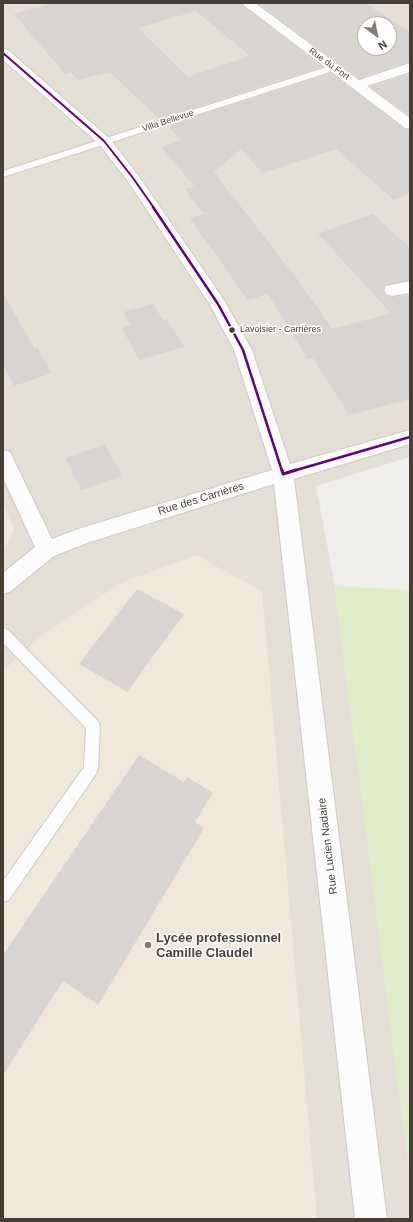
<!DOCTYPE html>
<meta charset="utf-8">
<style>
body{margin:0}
#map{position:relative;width:413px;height:1222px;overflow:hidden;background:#f0eeea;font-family:Arial,sans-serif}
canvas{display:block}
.frame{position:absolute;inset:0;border:4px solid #473f35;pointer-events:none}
.north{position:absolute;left:357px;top:16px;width:40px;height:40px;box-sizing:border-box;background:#fff;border:1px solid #b5b2ae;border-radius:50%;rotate:148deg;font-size:11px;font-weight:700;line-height:16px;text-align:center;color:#473f35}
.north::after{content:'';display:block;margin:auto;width:14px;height:18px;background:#827c74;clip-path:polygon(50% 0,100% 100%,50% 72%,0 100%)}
</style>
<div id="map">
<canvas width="413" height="1222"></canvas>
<div class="frame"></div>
<div class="north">N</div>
</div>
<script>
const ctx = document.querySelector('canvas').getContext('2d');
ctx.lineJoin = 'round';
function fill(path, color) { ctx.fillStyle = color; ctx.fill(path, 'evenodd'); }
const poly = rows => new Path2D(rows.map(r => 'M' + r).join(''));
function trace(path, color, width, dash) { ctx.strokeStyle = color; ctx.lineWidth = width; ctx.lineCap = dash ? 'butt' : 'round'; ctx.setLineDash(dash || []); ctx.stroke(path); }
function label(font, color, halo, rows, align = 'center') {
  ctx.font = font + ' Arial,sans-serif'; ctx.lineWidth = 3; ctx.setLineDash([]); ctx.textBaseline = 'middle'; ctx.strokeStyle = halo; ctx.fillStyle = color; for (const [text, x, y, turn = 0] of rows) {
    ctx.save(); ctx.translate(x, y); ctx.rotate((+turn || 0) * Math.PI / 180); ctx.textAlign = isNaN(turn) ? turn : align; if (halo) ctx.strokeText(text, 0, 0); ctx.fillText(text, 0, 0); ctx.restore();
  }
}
fill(poly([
 [3,3,410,3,410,457,316,486,335,586,410,1175,410,1219,3,1219],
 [365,24,389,24,389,48,365,48]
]), '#e5e0d6');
fill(poly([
 [3,504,14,529,8,544,3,548],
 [196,555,262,591,317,1219,3,1219,3,671,41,636,121,583]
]), '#efe8db');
fill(poly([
 [335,586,410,590,410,1175]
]), '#e0ecc8');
fill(poly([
 [55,3,240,3,322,67,159,119,110,72,78,80,71,72,65,74,14,14],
 [196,11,250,56,188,77,138,28],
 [258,3,365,3,410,32,410,62,359,78],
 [365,24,389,24,389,48,365,48],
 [331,73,404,129,410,130,410,193,394,200,336,149,262,173,241,149,214,172,298,280,332,329,391,313,318,234,373,214,410,248,410,280,386,285,383,289,385,295,392,297,410,295,410,399,349,415,313,358,308,359,268,294,248,300,239,288,190,218,205,214,188,195,190,195,185,189,194,186,161,147,182,140,167,126],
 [410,74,410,116,370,87],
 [3,293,34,348,37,347,52,373,14,386,3,364],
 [153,304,163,320,167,319,184,347,139,360,122,328,131,325,123,312],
 [105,444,122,476,81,490,65,458],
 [137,589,184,614,127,692,79,664],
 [139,755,184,782,187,777,213,793,195,822,204,828,98,1005,63,981,3,1075,3,955]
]), '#d8d5d0');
const service = poly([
 [330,66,333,66,337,68,336,70,3,177,3,171,330,66],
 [3,628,8,630,98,721,100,726,98,769,96,774,9,900,3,902,3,881,84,767,86,728,3,643,3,628]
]);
const minor = poly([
 [241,3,255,3,359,80,410,63,410,72,367,86,410,118,410,129,405,128,241,3],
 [3,49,8,50,109,138,138,175,224,300,252,350,290,464,410,430,410,444,294,479,387,1219,355,1219,274,484,87,543,54,556,11,591,3,594,3,573,35,547,3,478,3,450,10,452,52,539,81,528,272,470,234,350,210,305,127,180,99,144,3,60,3,49],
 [410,281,410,293,392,296,386,294,384,290,386,286,410,281]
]);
trace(service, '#cdcac6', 2);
trace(minor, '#cdcac6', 2);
fill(service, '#fdfcfc');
fill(minor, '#fdfcfc');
trace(poly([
 [3,53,104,141,133,178,154,208]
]), '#640082', 2);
trace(poly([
 [153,207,218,304,243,350,282,471],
 [293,471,410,437]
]), '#640082', 2.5);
trace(poly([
 [282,470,283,474],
 [283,474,296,470]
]), '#640082', 3);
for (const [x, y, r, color] of [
 [232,330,3.5,"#473f35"],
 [148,945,4,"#827c74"]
]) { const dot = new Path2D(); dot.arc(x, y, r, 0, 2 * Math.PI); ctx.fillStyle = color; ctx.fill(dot); trace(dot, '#fff', 1.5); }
label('9px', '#473f35', '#fff', [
 ["Rue du Fort",329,64,36],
 ["Villa Bellevue",168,121,-18]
]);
label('9px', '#473f35', '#fff', [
 ["Lavoisier - Carrières",240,330]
], 'left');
label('11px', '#473f35', '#fff', [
 ["Rue des Carrières",201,499,-17],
 ["Rue Lucien Nadaire",328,846,-97]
]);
label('bold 13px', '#473f35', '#fff', [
 ["Lycée professionnel",156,938],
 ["Camille Claudel",156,953]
], 'left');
</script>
